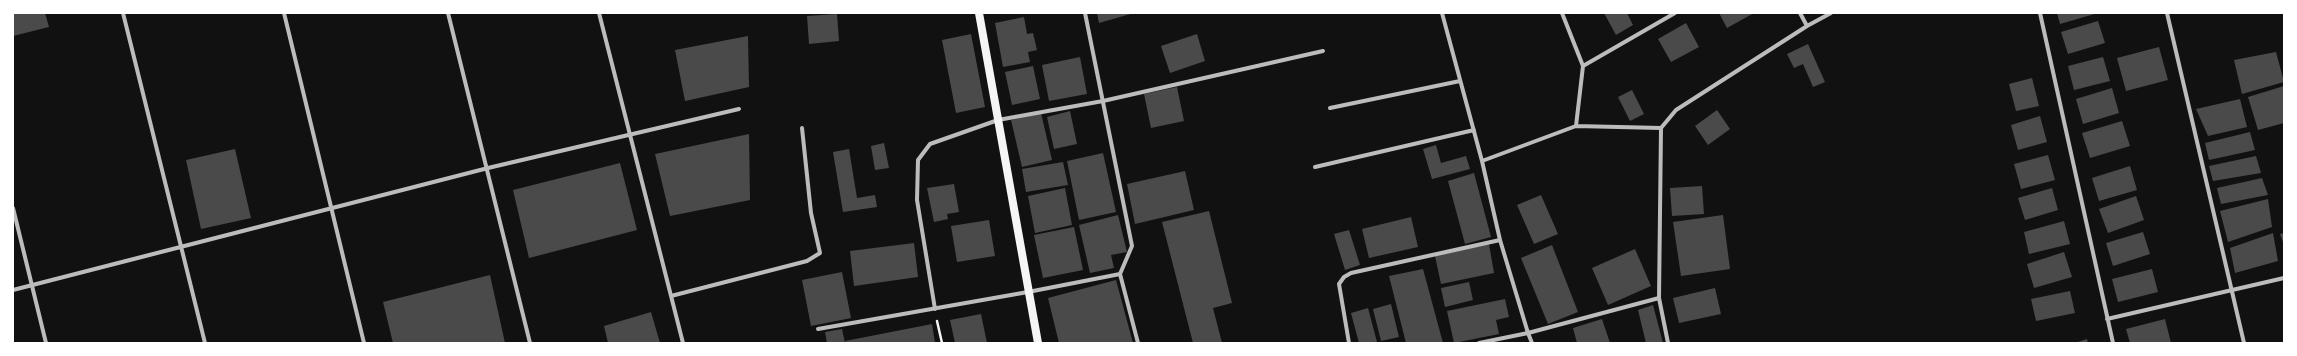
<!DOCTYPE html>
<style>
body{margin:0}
#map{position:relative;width:2297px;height:356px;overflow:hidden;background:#111;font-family:Roboto,sans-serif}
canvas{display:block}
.frame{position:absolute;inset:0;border:14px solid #fff;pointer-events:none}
</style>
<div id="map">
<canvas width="2297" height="356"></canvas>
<div class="frame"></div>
</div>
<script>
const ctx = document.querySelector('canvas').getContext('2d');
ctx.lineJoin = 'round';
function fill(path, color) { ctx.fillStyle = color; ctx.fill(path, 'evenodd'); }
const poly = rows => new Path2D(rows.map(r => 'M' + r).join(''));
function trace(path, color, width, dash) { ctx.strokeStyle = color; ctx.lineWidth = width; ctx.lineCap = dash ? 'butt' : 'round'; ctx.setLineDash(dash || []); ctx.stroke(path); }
fill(poly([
 [13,13,45,13,49,27,13,36],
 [1097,13,1134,13,1099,23],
 [1604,13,1627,13,1633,25,1616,35],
 [1719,13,1754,13,1727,28],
 [2057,13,2098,13,2060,24],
 [837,14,839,41,809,44,807,16],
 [1024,17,1027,34,1033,33,1037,50,1028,52,1030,62,1003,67,995,23],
 [2098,21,2105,43,2068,54,2061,32],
 [1686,23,1699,47,1671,62,1658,39],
 [971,34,985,107,956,113,942,40],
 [1197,34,1205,61,1170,73,1161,46],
 [748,36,749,87,685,101,675,50],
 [1808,44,1825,82,1813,87,1803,64,1794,68,1787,54],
 [2159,47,2168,80,2126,91,2117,58],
 [2276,52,2284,82,2242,94,2234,60],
 [1080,57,1087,94,1049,101,1042,65],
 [2103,57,2110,81,2074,90,2068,66],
 [1033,66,1040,99,1012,105,1005,72],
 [2032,78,2039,106,2016,111,2009,84],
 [2284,86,2284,123,2258,130,2248,97],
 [1177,87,1184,121,1151,128,1144,94],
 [2112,88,2119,113,2083,124,2076,99],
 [1632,90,1644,114,1630,121,1618,97],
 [2240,99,2247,127,2208,136,2196,109],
 [1717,110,1730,129,1708,145,1695,126],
 [1070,111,1077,144,1054,149,1047,117],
 [1041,113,1052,160,1022,167,1011,120],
 [2040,116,2047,142,2018,150,2011,125],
 [2122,121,2130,146,2090,158,2082,133],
 [2250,132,2255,150,2209,160,2205,143],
 [749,134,750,200,670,216,655,154],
 [884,143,889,168,875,170,871,146],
 [1436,145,1441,163,1466,156,1470,169,1432,179,1423,149],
 [235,149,251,218,201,229,186,160],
 [849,149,857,198,875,195,877,207,843,212,833,152],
 [1103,153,1116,212,1079,220,1067,161],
 [2048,155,2055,180,2021,189,2014,164],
 [2256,156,2261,173,2213,181,2209,166],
 [1063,162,1068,185,1026,192,1022,169],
 [620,163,637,230,529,258,513,190],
 [2130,166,2137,190,2099,201,2092,178],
 [1185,171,1194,210,1135,224,1127,184],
 [1474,173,1491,237,1465,244,1448,181],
 [2262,178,2268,195,2221,204,2217,188],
 [954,184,959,212,947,214,948,219,934,222,927,188],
 [1702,186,1704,214,1672,216,1670,188],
 [1065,188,1072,225,1035,233,1028,196],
 [2052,188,2058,210,2025,220,2018,198],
 [1541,195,1558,234,1534,244,1517,205],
 [2136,196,2144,220,2108,233,2099,209],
 [2268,199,2272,227,2228,242,2220,211],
 [1209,211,1232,303,1213,308,1222,343,1193,343,1162,222],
 [1118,215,1127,252,1111,255,1114,268,1090,273,1079,225],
 [1723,215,1730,269,1681,276,1673,222],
 [1411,217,1418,247,1369,258,1362,229],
 [989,220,995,256,957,262,951,226],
 [2064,221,2070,244,2029,254,2024,232],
 [1074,227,1083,270,1043,278,1034,235],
 [1349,230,1360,265,1345,270,1334,234],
 [2143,232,2150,254,2113,266,2106,243],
 [2273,233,2278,261,2235,273,2230,248],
 [2284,233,2284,245,2280,234],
 [914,243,918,277,854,286,850,251],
 [1489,244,1494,273,1441,284,1435,256],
 [1552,245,1578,312,1548,324,1521,258],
 [1635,249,1651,286,1608,305,1592,268],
 [2064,252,2072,277,2034,288,2027,264],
 [1423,269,1443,343,1406,343,1389,276],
 [2152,269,2158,292,2118,302,2112,279],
 [842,272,851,318,811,326,802,280],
 [490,275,505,343,393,343,383,302],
 [1116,280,1133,343,1059,343,1048,298],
 [1469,282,1473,300,1445,307,1441,288],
 [1715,288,1721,314,1679,323,1673,298],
 [2070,291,2075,313,2036,321,2031,299],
 [1505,299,1509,317,1496,320,1499,334,1454,343,1447,311],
 [1391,304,1399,337,1381,341,1373,309],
 [1653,305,1663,343,1646,343,1638,310],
 [1368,308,1377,342,1359,343,1351,313],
 [651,312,660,343,608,343,604,326],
 [981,314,987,343,955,343,950,320],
 [1602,319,1610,343,1577,343,1573,328],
 [2165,319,2171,343,2130,343,2126,329],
 [932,324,935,343,846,343,845,341],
 [842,329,845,343,827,343,825,332],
 [2087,339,2088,343,2075,343]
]), '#4a4a4a');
trace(poly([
 [937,321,942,343]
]), '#f5f5f5', 2.5);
trace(poly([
 [123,13,205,343],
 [284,13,364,343],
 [448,13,530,343],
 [599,13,683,343],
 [1085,13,1132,246,1120,274,1138,343],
 [1442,13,1482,161,1500,240,1528,333,1479,343],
 [1562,13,1583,66],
 [1800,13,1807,26],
 [2040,13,2113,343],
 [2167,13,2244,343],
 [1330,108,1460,81],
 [1576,126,1583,66,1675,13],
 [1482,161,1576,126,1661,128],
 [1315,167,1474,130],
 [13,208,46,343],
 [13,290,488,168,739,109],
 [671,296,807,261,820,253,811,213,802,128],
 [935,309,917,200,918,160,930,144,998,120,1103,101,1323,51],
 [2107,319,2284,278],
 [818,329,1028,292,1120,274],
 [1349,343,1339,284,1344,277,1351,273,1500,240],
 [1532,343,1528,333,1659,298],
 [1668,343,1659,298,1661,128,1676,110,1807,26,1831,13]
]), '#bcbcbc', 4);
trace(poly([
 [979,13,1038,343]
]), '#f5f5f5', 8);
</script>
